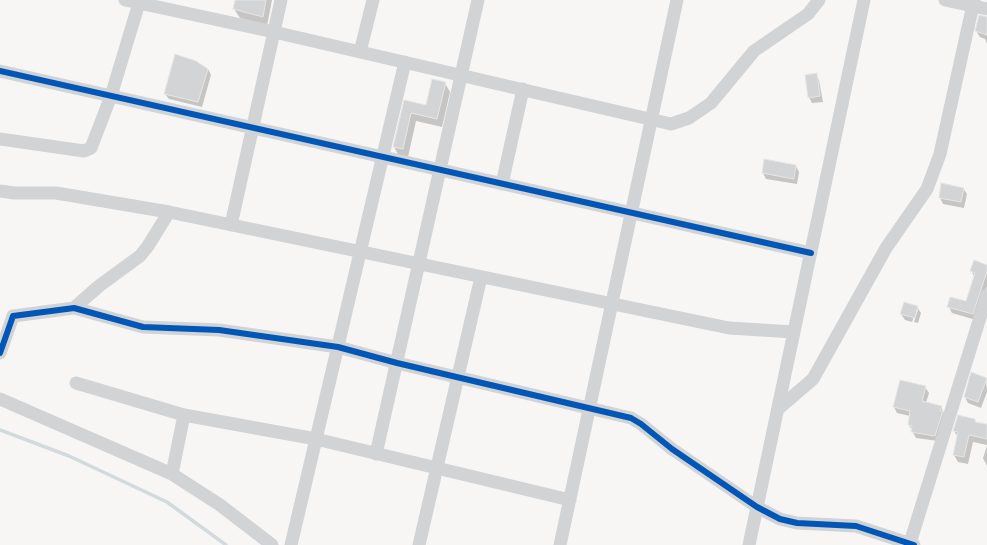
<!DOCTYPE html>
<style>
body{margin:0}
canvas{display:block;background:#f7f6f5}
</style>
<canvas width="987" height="545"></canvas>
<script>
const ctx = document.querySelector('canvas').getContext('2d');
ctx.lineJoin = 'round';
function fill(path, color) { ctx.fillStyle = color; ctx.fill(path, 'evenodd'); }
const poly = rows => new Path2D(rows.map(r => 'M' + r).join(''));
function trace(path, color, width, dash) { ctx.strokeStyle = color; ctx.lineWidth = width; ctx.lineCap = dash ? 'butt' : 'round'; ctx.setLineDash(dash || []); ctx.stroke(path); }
fill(poly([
 [236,0,272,0,267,26,240,18,234,9],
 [987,18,987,44,985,39,980,37,976,31],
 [208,69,211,75,202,107,169,99,165,94],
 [816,74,819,80,823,102,812,103,809,97],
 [445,83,450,92,442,127,416,121,408,157,399,156,394,147,405,102,427,106],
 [796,166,799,172,797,184,766,179,763,173],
 [963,188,967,194,964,208,943,204,940,198],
 [987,266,987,286,976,320,952,313,949,307,966,302,974,276,971,270],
 [917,307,921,313,918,323,914,322,918,310,916,310,912,322,905,320,901,314],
 [986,379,987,392,981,408,968,403,965,397],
 [925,387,929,393,926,403,941,407,944,413,938,441,916,438,909,425,910,416,897,413,894,407],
 [975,420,977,423,987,426,987,445,973,442,968,464,958,462,954,455,958,437,954,431],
 [987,446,987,466,983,458]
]), '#0003');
trace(poly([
 [0,430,69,456,167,502,226,545]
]), '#d2dadd', 3.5);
const building = poly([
 [235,0,266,0,263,17,233,9,235,0],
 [979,15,987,17,987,35,975,31,979,15],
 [175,54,196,61,208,69,198,102,164,94,175,54],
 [817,73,820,96,808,98,805,75,817,73],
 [432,79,446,82,437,119,411,113,403,149,393,147,404,100,426,105,432,79],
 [764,159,796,165,794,179,762,173,764,159],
 [941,183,964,188,961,202,939,198,941,183],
 [974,260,987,265,987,271,973,314,947,307,950,297,966,301,975,273,970,271,974,260],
 [904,302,918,306,915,318,900,314,904,302],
 [971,372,987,378,978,402,964,397,971,372],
 [900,380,926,386,922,401,942,406,940,411,943,411,935,436,911,432,912,426,908,425,910,411,893,407,900,380],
 [958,415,975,419,975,422,987,424,987,439,969,435,964,457,953,455,958,432,953,431,958,415]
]);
fill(building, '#d3d4d5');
trace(building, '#e6e6e4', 1);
trace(poly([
 [125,0,274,32,671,124,689,118,711,103,754,51,808,14,819,0],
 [945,0,987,9],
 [360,52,373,0],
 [0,71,811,253],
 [0,139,84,151,91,148,111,96,139,3],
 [502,184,523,89],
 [0,191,14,193,56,193,169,212,729,328,794,332],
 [231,225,281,0],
 [74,308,99,286,140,256,148,246,169,212],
 [0,353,13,316,74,308,143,327,219,330,338,347,397,363,631,418,641,424,672,449,757,507,780,519,797,523,856,526,914,545],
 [76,383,184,415,316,439,570,500],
 [0,399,172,474,220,505,272,545],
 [778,409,813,379,886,248,927,189,940,154,974,0],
 [376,454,478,0],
 [172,474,184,415],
 [910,543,987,295],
 [291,545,405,62],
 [419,545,481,277],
 [560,545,677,0],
 [749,545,864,0]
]), '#d2d3d4', 13);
trace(poly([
 [0,71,811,253],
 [0,353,13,316,74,308,143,327,219,330,338,347,397,363,631,418,641,424,672,449,757,507,780,519,797,523,856,526,914,545]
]), '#0057b8', 6);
</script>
